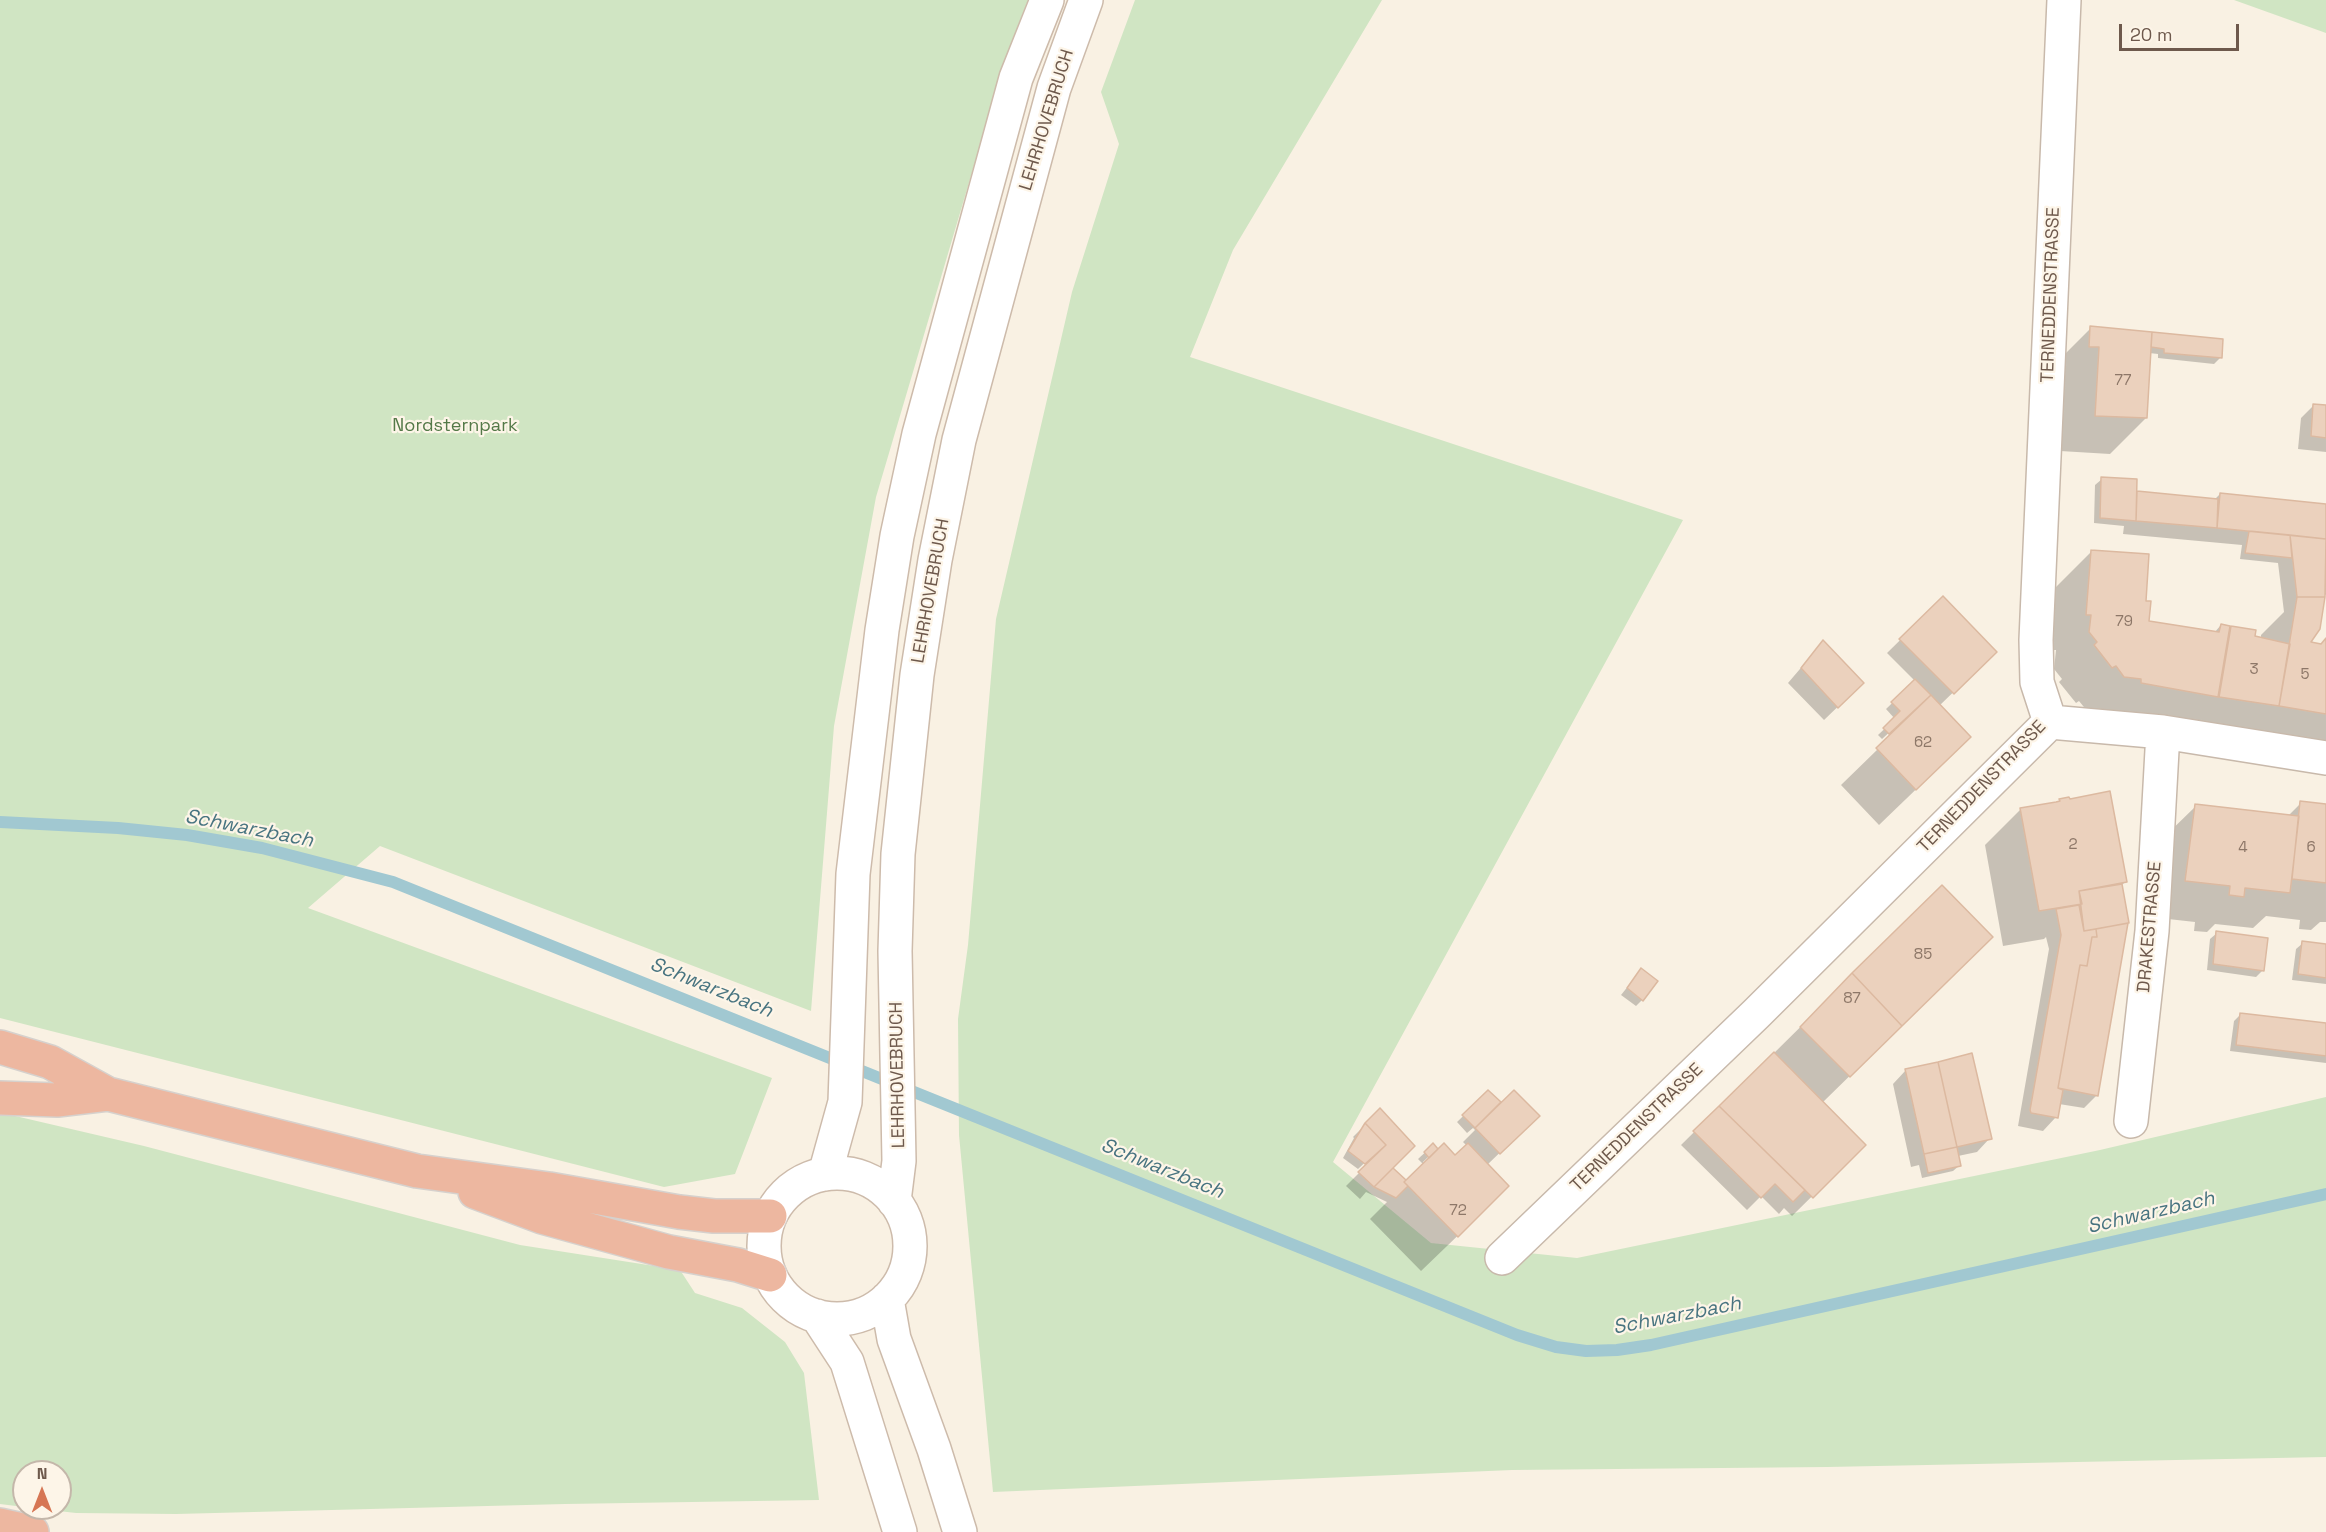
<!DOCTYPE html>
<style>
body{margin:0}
#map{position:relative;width:2326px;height:1532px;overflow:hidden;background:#f9f1e3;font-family:"Space Grotesk",sans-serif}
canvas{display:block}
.north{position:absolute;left:12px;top:1460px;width:60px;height:60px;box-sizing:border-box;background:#fdf5e8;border:2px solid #c4b7aa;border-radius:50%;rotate:0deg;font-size:16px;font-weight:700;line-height:24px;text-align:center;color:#6e594c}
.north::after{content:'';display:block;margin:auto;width:21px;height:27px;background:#d67654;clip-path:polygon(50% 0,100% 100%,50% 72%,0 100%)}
.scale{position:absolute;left:2119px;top:24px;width:120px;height:27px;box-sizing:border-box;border:3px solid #6e594c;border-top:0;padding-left:8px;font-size:18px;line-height:21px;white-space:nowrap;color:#6e594c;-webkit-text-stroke:4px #fdf5e8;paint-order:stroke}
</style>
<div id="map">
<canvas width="2326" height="1532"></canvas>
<div class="north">N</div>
<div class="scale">20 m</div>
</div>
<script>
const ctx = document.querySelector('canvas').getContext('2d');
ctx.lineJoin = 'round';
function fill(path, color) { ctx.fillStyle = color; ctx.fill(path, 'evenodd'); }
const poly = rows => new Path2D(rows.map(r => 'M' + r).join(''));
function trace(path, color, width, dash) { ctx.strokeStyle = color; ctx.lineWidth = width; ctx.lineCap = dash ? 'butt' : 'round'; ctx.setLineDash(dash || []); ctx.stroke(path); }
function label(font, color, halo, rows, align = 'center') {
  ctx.font = font + ' "Space Grotesk",sans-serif'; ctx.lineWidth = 4.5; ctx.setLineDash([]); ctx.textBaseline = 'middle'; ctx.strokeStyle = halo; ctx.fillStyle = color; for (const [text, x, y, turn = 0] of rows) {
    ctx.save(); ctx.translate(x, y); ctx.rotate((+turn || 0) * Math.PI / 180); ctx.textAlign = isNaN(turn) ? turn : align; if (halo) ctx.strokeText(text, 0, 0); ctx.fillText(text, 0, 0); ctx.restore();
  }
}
fill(poly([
 [0,0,1028,0,1007,54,876,497,834,726,811,1011,380,846,308,908,772,1078,735,1174,664,1187,0,1018],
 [1135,0,1382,0,1233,250,1190,357,1683,520,1333,1162,1431,1243,1577,1258,2100,1150,2326,1097,2326,1457,1827,1467,1512,1470,993,1492,959,1135,958,1019,968,945,996,619,1072,292,1119,144,1101,92],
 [2234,0,2326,0,2326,33],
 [11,1115,144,1146,520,1245,680,1270,695,1293,742,1308,785,1342,804,1373,819,1500,565,1504,176,1514,76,1513,32,1508,60,1508,60,1472,24,1472,24,1507,0,1504,0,1116]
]), '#d0e5c3');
fill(poly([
 [2091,328,2221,357,2214,364,2158,358,2158,354,2149,353,2146,418,2110,454,2060,451,2055,364],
 [2314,405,2326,406,2326,452,2298,449,2301,418],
 [2102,479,2135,495,2138,492,2214,500,2220,494,2326,506,2326,595,2324,594,2309,643,2321,645,2326,640,2326,756,2088,712,2079,701,2076,703,2059,682,2062,679,2054,669,2056,650,2051,650,2056,587,2092,551,2144,602,2147,622,2214,633,2221,625,2227,631,2231,627,2261,639,2261,635,2284,612,2278,563,2240,559,2242,545,2123,534,2124,526,2094,523,2095,485],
 [1943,598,1995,652,1939,706,1933,773,1879,825,1841,785,1916,712,1914,710,1882,739,1878,735,1895,719,1886,709,1915,681,1887,653],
 [1823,642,1849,696,1824,720,1788,683],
 [2060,800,2125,882,2121,886,2097,1095,2084,1108,2059,1104,2056,1117,2043,1131,2018,1126,2049,949,2046,937,2044,939,2003,946,1985,845,2021,809,2057,803],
 [2301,803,2326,806,2326,922,2320,922,2311,930,2299,929,2300,920,2266,916,2253,928,2215,924,2207,932,2194,931,2195,922,2150,917,2160,841,2196,806,2288,816],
 [1942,887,1955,973,1822,1103,1864,1145,1792,1216,1784,1208,1779,1214,1761,1196,1747,1210,1681,1145],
 [2217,933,2263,970,2256,977,2207,970,2210,939],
 [2303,943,2326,946,2326,984,2292,980,2296,949],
 [1641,970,1642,1000,1636,1006,1621,995],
 [2240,1015,2326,1025,2326,1063,2230,1051,2234,1021],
 [1906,1070,1990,1138,1977,1152,1958,1156,1960,1165,1953,1171,1922,1178,1919,1165,1911,1167,1893,1084],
 [1488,1092,1474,1127,1476,1129,1538,1116,1487,1165,1472,1222,1421,1271,1370,1219,1387,1202,1366,1192,1360,1199,1346,1186,1376,1156,1374,1154,1358,1169,1343,1158,1354,1138,1353,1137,1380,1110,1391,1168,1405,1185,1424,1165,1418,1159,1433,1145,1436,1149,1423,1162,1425,1164,1455,1158,1467,1146,1463,1142,1475,1130,1473,1128,1467,1133,1457,1122]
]), '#0003');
trace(poly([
 [0,822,118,828,187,835,262,848,393,882,1517,1335,1556,1347,1586,1351,1617,1350,1651,1345,2326,1194]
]), '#a1c8d1', 12);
const building = poly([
 [2090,326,2152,332,2147,418,2095,416,2099,347,2089,347,2090,326],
 [2152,332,2223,339,2222,358,2164,353,2164,349,2151,347,2152,332],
 [2313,404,2326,405,2326,438,2311,436,2313,404],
 [2101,477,2137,479,2136,521,2100,518,2101,477],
 [2137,491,2218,499,2217,528,2136,521,2137,491],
 [2220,493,2326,504,2326,539,2217,528,2220,493],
 [2249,531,2290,535,2292,558,2245,553,2249,531],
 [2290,535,2326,539,2325,597,2297,597,2290,535],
 [2091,550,2149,554,2146,601,2151,601,2149,621,2219,632,2221,624,2230,626,2218,697,2141,683,2141,679,2124,677,2116,666,2112,668,2094,645,2097,642,2089,632,2091,615,2086,615,2091,550],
 [1943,596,1997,652,1954,694,1899,639,1943,596],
 [2297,597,2325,597,2320,629,2311,642,2321,644,2326,638,2326,714,2279,706,2297,597],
 [2231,626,2256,630,2255,636,2290,644,2279,706,2219,697,2231,626],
 [1823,640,1864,683,1838,708,1801,668,1823,640],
 [1915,679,1931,695,1889,734,1883,728,1900,711,1891,702,1915,679],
 [1931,695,1971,737,1916,790,1876,748,1931,695],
 [2110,791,2127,882,2079,891,2082,904,2039,911,2020,808,2056,802,2060,801,2059,799,2069,797,2070,799,2110,791],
 [2300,801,2326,804,2326,883,2292,879,2300,801],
 [2195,804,2299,816,2290,893,2245,888,2244,897,2229,895,2230,886,2185,881,2195,804],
 [2122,884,2129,923,2084,931,2079,891,2122,884],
 [1942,885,1993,937,1902,1026,1852,973,1942,885],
 [2079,905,2084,931,2096,929,2097,937,2092,937,2087,966,2080,965,2058,1088,2063,1090,2058,1118,2031,1113,2030,1110,2061,935,2056,909,2079,905],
 [2128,923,2098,1096,2058,1088,2080,965,2087,966,2092,937,2097,937,2096,929,2128,923],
 [2216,931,2268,938,2264,971,2213,964,2216,931],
 [2302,941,2326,944,2326,978,2298,974,2302,941],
 [1641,968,1658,981,1643,1001,1627,988,1641,968],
 [1852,973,1902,1026,1850,1077,1800,1027,1852,973],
 [2240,1013,2326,1023,2326,1056,2236,1045,2240,1013],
 [1774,1052,1866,1145,1813,1198,1719,1106,1774,1052],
 [1972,1053,1992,1139,1957,1147,1938,1062,1972,1053],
 [1938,1062,1957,1147,1924,1154,1905,1069,1938,1062],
 [1488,1090,1501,1102,1475,1128,1462,1115,1488,1090],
 [1514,1090,1540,1116,1500,1154,1475,1128,1514,1090],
 [1719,1106,1805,1190,1793,1202,1775,1184,1761,1198,1693,1131,1719,1106],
 [1380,1108,1415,1146,1374,1187,1358,1172,1386,1145,1365,1123,1380,1108],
 [1365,1123,1386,1145,1365,1164,1348,1151,1365,1123],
 [1433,1143,1438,1149,1429,1158,1424,1152,1433,1143],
 [1444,1143,1455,1155,1468,1143,1509,1186,1458,1237,1404,1182,1444,1143],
 [1957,1147,1961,1166,1928,1173,1924,1154,1957,1147],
 [1393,1168,1406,1180,1404,1182,1408,1186,1396,1198,1374,1187,1393,1168]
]);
fill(building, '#ebd1bd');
trace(building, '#dcb9a0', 1.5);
const street = poly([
 [2050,722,2163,732,2326,758],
 [2131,1121,2152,931,2163,732],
 [1502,1258,1756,1014,2050,722,2037,682,2036,640,2064,0]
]);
const secondary = poly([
 '764 1246a73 73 0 1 1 146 0a73 73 0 1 1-146 0Z',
 [825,1174,845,1102,853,874,882,630,897,536,919,434,1016,78,1047,0],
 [894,1201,899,1161,895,951,898,854,917,675,935,560,959,440,1054,88,1086,0],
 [887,1299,894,1339,934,1449,960,1532],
 [817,1316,847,1362,900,1532]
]);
const highway = poly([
 [0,1047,50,1062,108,1094,417,1171,549,1189,679,1212,714,1216,770,1216],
 [0,1098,57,1100,108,1094],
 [475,1192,542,1217,669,1252,738,1265,770,1275],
 [0,1525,32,1532]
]);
trace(street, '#c8b9ab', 36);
trace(secondary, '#cdbbab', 36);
trace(highway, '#d6d1cd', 36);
trace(street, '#fff', 33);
trace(secondary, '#fff', 33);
trace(highway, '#edb7a0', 33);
label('15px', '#8d7768', null, [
 ["77",2123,381],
 ["79",2124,622],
 ["3",2254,670],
 ["5",2305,675],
 ["62",1923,743],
 ["2",2073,845],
 ["4",2243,848],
 ["6",2311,848],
 ["85",1923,955],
 ["87",1852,999],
 ["72",1458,1211]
]);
label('18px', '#6e594c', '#fdf5e8', [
 ["LEHRHOVEBRUCH",1047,120,-73],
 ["TERNEDDENSTRASSE",2051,295,-88],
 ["LEHRHOVEBRUCH",931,591,-80],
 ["TERNEDDENSTRASSE",1982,787,-46],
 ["DRAKESTRASSE",2150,927,-85],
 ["LEHRHOVEBRUCH",898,1075,-91],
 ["TERNEDDENSTRASSE",1637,1128,-44]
]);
label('18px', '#547948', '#fdf5e8', [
 ["Nordsternpark",455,426]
]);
label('italic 20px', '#487480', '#fdf5e8', [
 ["Schwarzbach",249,829,11],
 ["Schwarzbach",711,988,22],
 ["Schwarzbach",1162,1169,22],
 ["Schwarzbach",2151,1213,-13],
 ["Schwarzbach",1677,1316,-11]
]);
</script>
